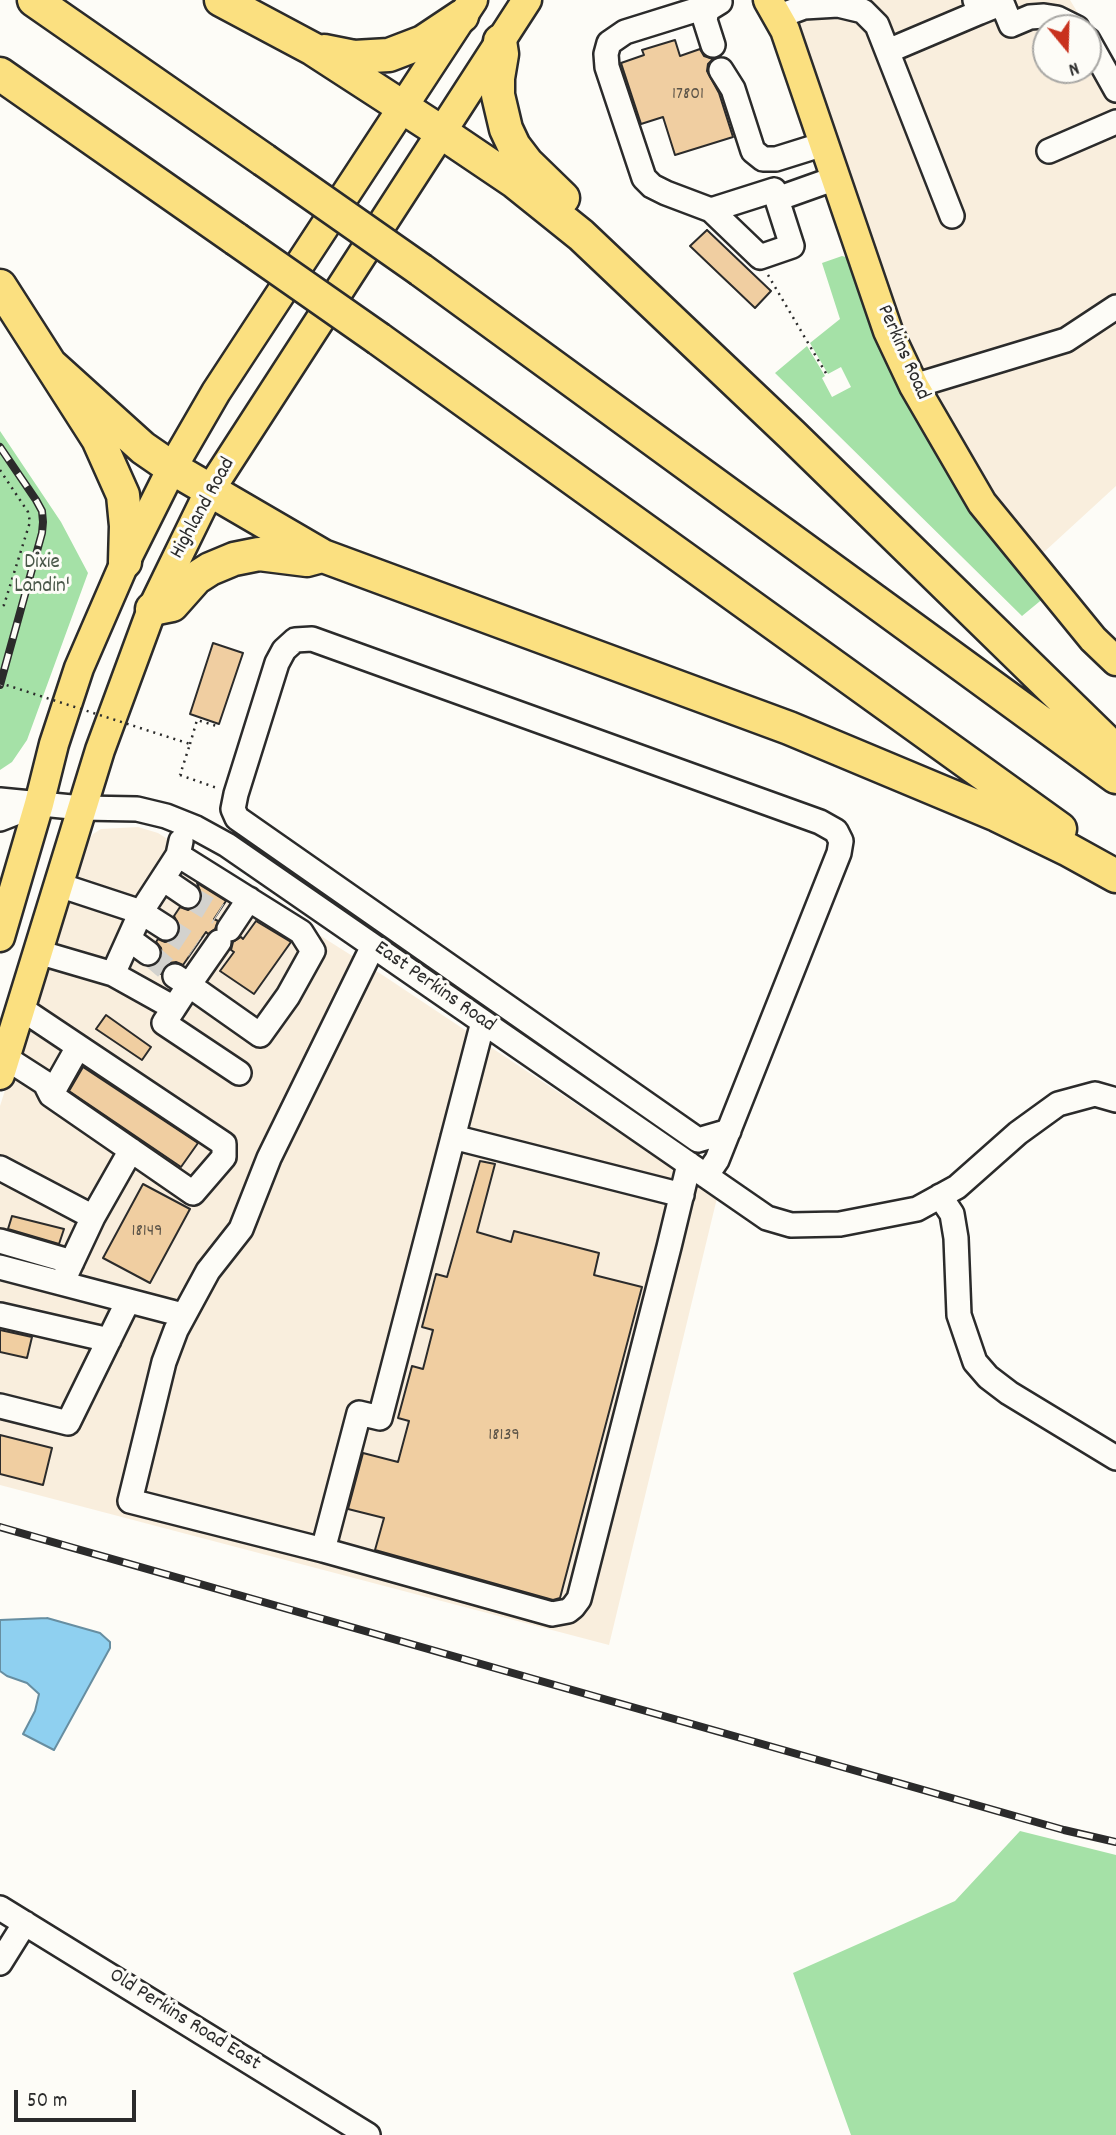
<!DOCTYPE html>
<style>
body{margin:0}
#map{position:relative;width:1116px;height:2135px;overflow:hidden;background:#fdfcf7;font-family:Dekko,sans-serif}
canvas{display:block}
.north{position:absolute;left:1032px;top:14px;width:70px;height:70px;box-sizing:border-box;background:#fdfcf7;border:2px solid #a9a8a5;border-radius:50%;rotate:161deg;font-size:19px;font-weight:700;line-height:28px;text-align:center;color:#2b2b2b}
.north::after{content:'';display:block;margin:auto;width:24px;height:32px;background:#c8321e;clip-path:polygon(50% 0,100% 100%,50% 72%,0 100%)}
.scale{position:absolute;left:14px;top:2090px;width:122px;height:32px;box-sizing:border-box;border:4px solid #2b2b2b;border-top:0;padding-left:9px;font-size:21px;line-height:24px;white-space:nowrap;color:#2b2b2b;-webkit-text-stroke:5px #fdfcf7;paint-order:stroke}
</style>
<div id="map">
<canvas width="1116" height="2135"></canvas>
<div class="north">N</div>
<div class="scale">50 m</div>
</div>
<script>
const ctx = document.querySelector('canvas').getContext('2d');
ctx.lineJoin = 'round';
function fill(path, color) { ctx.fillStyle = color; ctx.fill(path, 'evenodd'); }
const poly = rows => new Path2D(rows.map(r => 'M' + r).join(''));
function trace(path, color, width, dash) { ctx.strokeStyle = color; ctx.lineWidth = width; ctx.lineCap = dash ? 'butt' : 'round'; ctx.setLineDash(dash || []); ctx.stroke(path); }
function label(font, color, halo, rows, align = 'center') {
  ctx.font = font + ' Dekko,sans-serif'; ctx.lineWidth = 6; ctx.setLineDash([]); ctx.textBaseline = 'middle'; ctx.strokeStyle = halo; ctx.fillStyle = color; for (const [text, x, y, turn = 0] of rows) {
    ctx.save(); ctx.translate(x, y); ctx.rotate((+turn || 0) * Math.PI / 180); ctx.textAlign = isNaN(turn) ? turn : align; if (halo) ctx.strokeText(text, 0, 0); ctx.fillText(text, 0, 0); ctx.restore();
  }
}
fill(poly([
 [768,0,1070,0,1087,28,1046,28,1046,70,1088,70,1088,30,1116,76,1116,486,1031,564,914,386],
 [138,827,158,833,384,976,717,1198,609,1645,0,1485,0,1106,81,851,93,834,101,829]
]), '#f9eedd');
fill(poly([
 [842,256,850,258,1045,597,1022,616,775,373,807,346,825,376,822,378,832,397,851,387,841,367,828,374,810,343,840,319,822,263],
 [0,431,61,522,88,573,27,740,12,762,0,770],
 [1020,1831,1116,1855,1116,2135,851,2135,793,1973,955,1901]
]), '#a5e1a7');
const water = poly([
 [47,1618,100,1633,110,1642,110,1648,54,1750,23,1734,35,1711,39,1694,27,1683,7,1676,0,1671,0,1620,47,1618]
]);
fill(water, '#8fd0f0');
trace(water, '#678ea1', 2);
const building = poly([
 [675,40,680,56,700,49,704,56,713,59,708,64,707,71,719,93,733,137,675,155,663,117,641,124,621,63,644,55,642,50,675,40],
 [707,230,771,291,755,308,690,246,707,230],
 [213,643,243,653,219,724,190,714,213,643],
 [197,883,226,901,214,919,218,921,215,929,208,934,206,932,183,965,176,962,169,963,164,968,161,974,150,967,159,962,162,955,161,948,156,942,158,939,165,942,172,941,177,936,180,928,174,916,180,907,188,910,199,904,202,896,197,883],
 [256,921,291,942,254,994,220,971,234,952,231,950,233,942,241,937,243,939,256,921],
 [106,1015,151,1047,142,1060,96,1029,106,1015],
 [83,1067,198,1143,181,1167,69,1091,83,1067],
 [480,1161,495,1164,477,1232,511,1242,514,1231,599,1253,594,1275,642,1287,560,1598,553,1600,375,1550,384,1518,348,1509,363,1453,398,1462,409,1421,398,1418,412,1366,423,1369,433,1330,422,1327,436,1274,447,1277,480,1161],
 [143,1184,190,1209,150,1283,103,1258,143,1184],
 [12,1216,64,1229,59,1244,8,1229,12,1216],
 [0,1330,32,1337,27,1358,0,1352,0,1330],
 [0,1435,52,1448,43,1485,0,1474,0,1435]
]);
fill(building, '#f0cea1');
trace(building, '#2b2b2b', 2);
trace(poly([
 [188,896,218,914],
 [166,928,195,947],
 [148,953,175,976]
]), '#d3d2ce', 23, [23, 11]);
const minor = poly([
 [980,12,1002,3,1011,25,1030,17,1044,16,1057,18,1077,28],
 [777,17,804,7,838,5,863,11,877,25,952,216],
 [1088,40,1116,90],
 [713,45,705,20,707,10,720,2],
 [888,51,980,12,975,0],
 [721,70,733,89,753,151,763,159,776,159,824,144],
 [1049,151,1116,122],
 [774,190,792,246,760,257,711,210,774,190],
 [777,199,836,178],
 [711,210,666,193,652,186,644,178,607,67,606,54,609,43,625,32,715,4],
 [914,386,1066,340,1116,307],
 [0,800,82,808,137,809,166,816,196,828,227,845,767,1218,791,1225,840,1224,917,1209,957,1187,1018,1133,1058,1104,1095,1094,1116,1100],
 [0,819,36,805],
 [163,879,188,896],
 [166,928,141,912,178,855,181,841],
 [229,929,249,899],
 [129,939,148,953],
 [373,946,269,1158,241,1229,208,1271,176,1330,164,1362,130,1501,323,1550,359,1413,380,1418,483,1022],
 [38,952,113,974,141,912,59,885],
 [113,974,174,1008,189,985,260,1035,288,996,313,951,301,932,178,855],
 [175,976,189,985,219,942],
 [174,1008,164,1023,239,1073],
 [6,1058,45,1083,51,1095,193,1193,224,1157,224,1144,22,1009],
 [51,1095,78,1047],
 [453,1137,682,1195],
 [0,1168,93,1217,62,1283],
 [706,1176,717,1160,839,853,841,841,836,831,820,822,312,639,295,640,284,650,277,663,236,794,233,809,237,818,698,1140,729,1131],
 [940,1196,952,1214,956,1238,959,1315,975,1362,988,1377,1009,1393,1116,1458],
 [93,1217,131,1150],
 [0,1241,72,1262],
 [0,1267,183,1315],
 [0,1315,109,1340],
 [0,1406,68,1423,128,1301],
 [323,1550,552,1614,568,1611,573,1607,579,1599,669,1247,689,1164],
 [0,1908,368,2135],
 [0,1963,25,1923]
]);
const major = poly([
 [768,0,785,30,888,331,914,386,982,503,1093,639,1116,661],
 [0,937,39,804,54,744,79,668,125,562,172,468,216,392,473,0],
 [0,1075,100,750,152,609,169,574,210,490,527,0]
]);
const highway = poly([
 [34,0,264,160],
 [221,0,313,49,441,132,515,182,581,235,792,435,1116,751],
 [500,41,502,54,498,78,498,95,506,129,514,146,527,163,563,198],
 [324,51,354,57,389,55,423,42,462,16],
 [0,74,236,239],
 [421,270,1116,777],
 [0,286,98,439,123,495,126,526,125,562],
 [379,339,1060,829],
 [50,364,143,448,172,468,323,556,789,728,997,815,1067,849,1116,876],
 [152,609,172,605,196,578,210,569,234,559,259,554,307,560,318,557]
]);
trace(minor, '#2b2b2b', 28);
trace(major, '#2b2b2b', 33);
trace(highway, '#2b2b2b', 37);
trace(poly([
 [768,275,827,375],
 [0,470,28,512,30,522,4,605,0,609],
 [190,744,197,720,220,727],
 [180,775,217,788]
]), '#2b2b2b', 2.5, [2, 5]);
trace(minor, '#fdfcf7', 23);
trace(major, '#fbe080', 28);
trace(highway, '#fbe080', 32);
const rail = poly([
 [0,447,36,500,42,511,43,522,42,533,0,685],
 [0,1527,1064,1830,1116,1842]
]);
trace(rail, '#2b2b2b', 8);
trace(rail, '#fdfcf7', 5, [16]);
const highwayBridge = poly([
 [264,160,421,270],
 [236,239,379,339]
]);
trace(highwayBridge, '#2b2b2b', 37, []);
trace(poly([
 [0,683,190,744,180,775]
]), '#2b2b2b', 2.5, [2, 5]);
trace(highwayBridge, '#fbe080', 32);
label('18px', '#5c5448', null, [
 ["17801",688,96],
 ["18149",147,1233],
 ["18139",504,1437]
]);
label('21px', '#2b2b2b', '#fdfcf7', [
 ["Perkins Road",902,353,66],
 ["Highland Road",204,509,-61],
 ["East Perkins Road",434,988,35],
 ["Old Perkins Road East",184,2021,32]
]);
label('21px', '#4a584a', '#fdfcf7', [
 ["Dixie",42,564],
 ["Landin'",42,588]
]);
</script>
